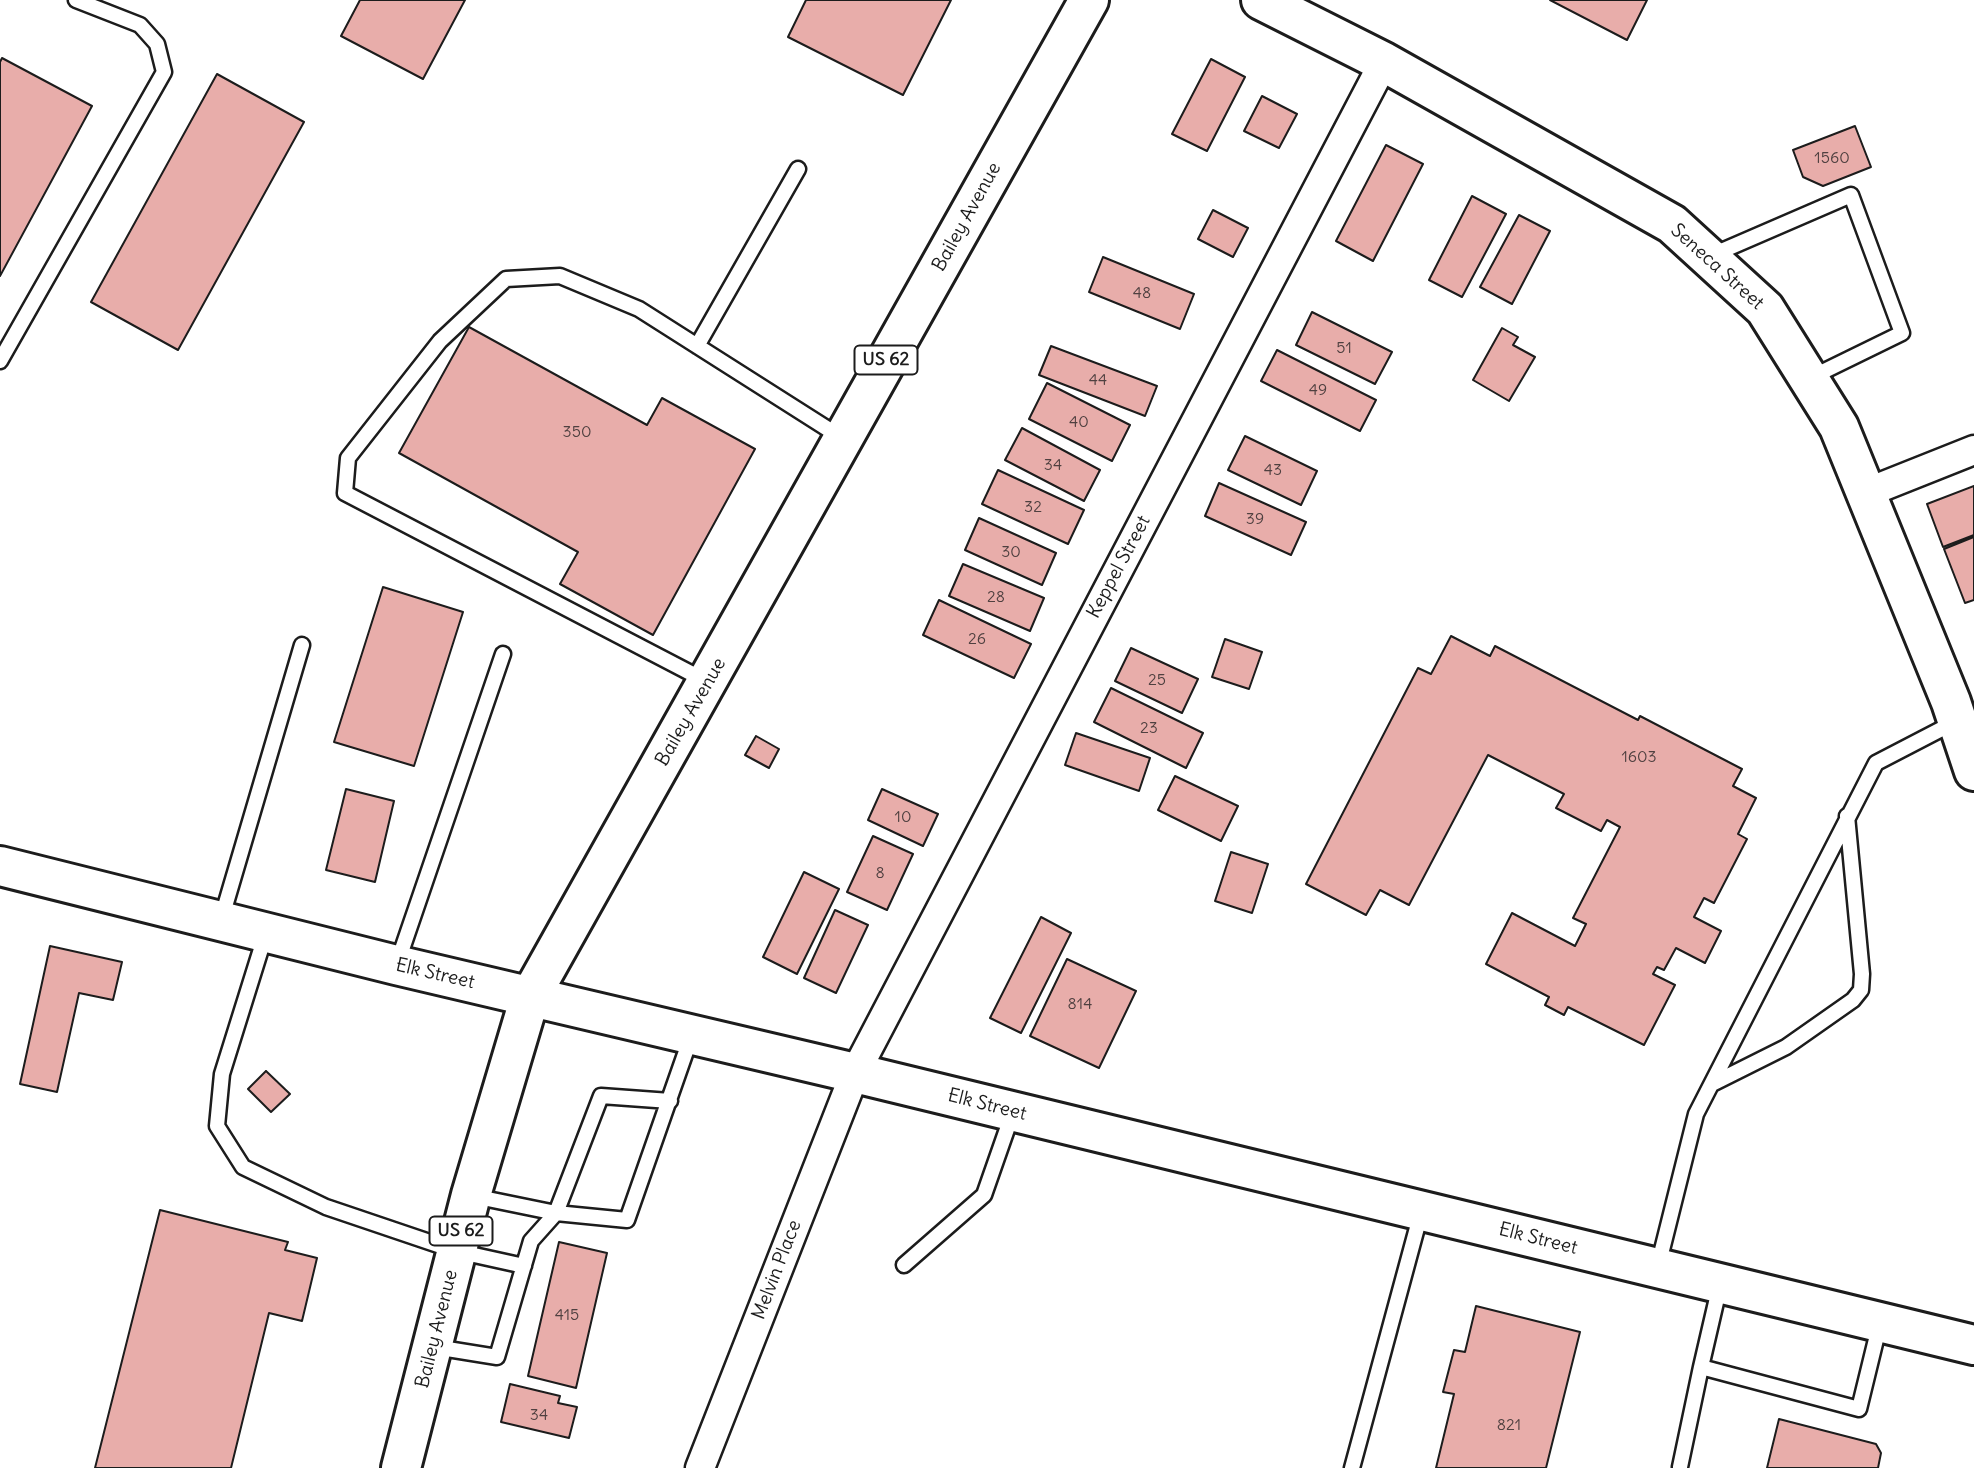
<!DOCTYPE html>
<style>
body{margin:0}
canvas{display:block;background:#fff}
</style>
<canvas width="1974" height="1468"></canvas>
<script>
const ctx = document.querySelector('canvas').getContext('2d');
ctx.lineJoin = 'round';
function fill(path, color) { ctx.fillStyle = color; ctx.fill(path, 'evenodd'); }
const poly = rows => new Path2D(rows.map(r => 'M' + r).join(''));
function trace(path, color, width, dash) { ctx.strokeStyle = color; ctx.lineWidth = width; ctx.lineCap = dash ? 'butt' : 'round'; ctx.setLineDash(dash || []); ctx.stroke(path); }
function label(font, color, halo, rows, align = 'center') {
  ctx.font = font + ' Delius,sans-serif'; ctx.lineWidth = 5; ctx.setLineDash([]); ctx.textBaseline = 'middle'; ctx.strokeStyle = halo; ctx.fillStyle = color; for (const [text, x, y, turn = 0] of rows) {
    ctx.save(); ctx.translate(x, y); ctx.rotate((+turn || 0) * Math.PI / 180); ctx.textAlign = isNaN(turn) ? turn : align; if (halo) ctx.strokeText(text, 0, 0); ctx.fillText(text, 0, 0); ctx.restore();
  }
}
const building = poly([
 [360,0,465,0,423,79,341,36,360,0],
 [806,0,951,0,903,95,788,37,806,0],
 [1550,0,1647,0,1627,40,1550,0],
 [2,58,92,106,0,276,0,62,2,58],
 [1211,59,1245,77,1207,151,1172,134,1211,59],
 [217,74,304,122,178,350,91,302,217,74],
 [1262,96,1297,114,1279,148,1244,131,1262,96],
 [1855,126,1871,167,1823,186,1803,177,1793,150,1855,126],
 [1386,145,1423,164,1373,261,1336,241,1386,145],
 [1472,196,1506,214,1462,297,1429,280,1472,196],
 [1213,210,1248,228,1233,257,1198,239,1213,210],
 [1519,215,1550,231,1512,304,1480,287,1519,215],
 [1103,257,1194,294,1180,329,1089,292,1103,257],
 [1312,312,1392,352,1375,384,1296,345,1312,312],
 [469,327,647,425,662,398,755,449,653,635,560,584,578,552,399,453,469,327],
 [1502,328,1518,337,1513,345,1535,357,1509,401,1473,380,1502,328],
 [1051,346,1157,386,1145,416,1039,375,1051,346],
 [1277,350,1376,400,1360,431,1261,381,1277,350],
 [1047,383,1130,425,1112,461,1029,419,1047,383],
 [1022,428,1100,470,1084,501,1005,460,1022,428],
 [1245,436,1317,471,1301,505,1228,470,1245,436],
 [998,470,1084,510,1068,544,982,504,998,470],
 [1219,483,1306,522,1291,555,1205,516,1219,483],
 [1974,486,1974,535,1943,547,1927,504,1974,486],
 [979,518,1056,553,1042,585,965,550,979,518],
 [1974,537,1974,600,1965,603,1944,549,1974,537],
 [963,564,1044,598,1030,631,949,596,963,564],
 [383,587,463,612,414,766,334,742,383,587],
 [939,600,1031,644,1014,678,923,635,939,600],
 [1451,636,1490,656,1495,646,1638,720,1640,716,1742,769,1733,786,1756,798,1738,834,1747,839,1714,903,1704,898,1694,917,1721,931,1705,963,1676,948,1664,970,1657,967,1653,974,1675,985,1644,1045,1568,1007,1564,1015,1545,1005,1549,997,1486,964,1512,913,1575,946,1586,924,1573,918,1620,827,1607,820,1601,831,1556,808,1564,794,1488,755,1409,905,1380,890,1366,915,1306,884,1418,668,1431,674,1451,636],
 [1225,639,1262,652,1249,689,1212,677,1225,639],
 [1131,648,1198,679,1182,713,1115,681,1131,648],
 [1111,688,1203,733,1186,768,1094,722,1111,688],
 [1076,733,1150,758,1139,791,1065,765,1076,733],
 [756,736,779,749,769,768,745,755,756,736],
 [1175,776,1238,806,1221,841,1158,810,1175,776],
 [346,789,394,801,375,882,326,870,346,789],
 [882,789,938,814,923,846,868,820,882,789],
 [873,836,913,854,887,910,847,892,873,836],
 [1231,852,1268,864,1252,913,1215,901,1231,852],
 [804,872,839,889,797,974,763,957,804,872],
 [835,910,868,925,836,993,804,978,835,910],
 [1041,917,1071,933,1021,1033,990,1018,1041,917],
 [50,946,122,962,113,1000,79,993,57,1092,20,1084,50,946],
 [1067,959,1136,991,1099,1068,1030,1036,1067,959],
 [266,1071,290,1094,271,1112,248,1089,266,1071],
 [160,1210,288,1242,285,1250,317,1258,302,1321,269,1313,231,1468,95,1468,160,1210],
 [559,1242,607,1253,576,1388,528,1376,559,1242],
 [1476,1306,1580,1332,1546,1468,1436,1468,1454,1394,1443,1392,1454,1350,1465,1352,1476,1306],
 [510,1384,560,1396,558,1403,577,1407,569,1438,501,1422,510,1384],
 [1779,1419,1876,1444,1881,1453,1878,1468,1767,1468,1779,1419]
]);
fill(building, '#e8adaa');
trace(building, '#1c1c1c', 2);
const service = poly([
 [1710,256,1851,195,1902,333,1810,378],
 [697,346,798,169],
 [0,361,164,72,157,44,140,25,76,0],
 [704,680,345,493,348,458,440,341,506,279,560,276,639,309,842,438],
 [221,920,302,645],
 [266,933,222,1074,217,1126,243,1167,326,1207,456,1251,524,1266],
 [397,964,503,654],
 [1712,1084,1786,1047,1853,1000,1861,990,1862,974,1847,816],
 [473,1196,556,1213,627,1220,691,1037],
 [904,1265,984,1195,1013,1112],
 [1658,1266,1696,1114,1876,763,1955,722],
 [1720,1285,1701,1367,1859,1409,1880,1323],
 [435,1347,497,1357,531,1241,556,1213,601,1096,670,1101],
 [1680,1467,1701,1367],
 [1352,1468,1421,1213]
]);
const minor = poly([
 [1866,493,1974,450],
 [700,1468,855,1073,1384,62]
]);
const secondary = poly([
 [1261,0,1384,62,1672,224,1765,309,1839,427,1951,702,1974,771],
 [0,866,396,965,855,1073,1974,1345]
]);
const primary = poly([
 [401,1468,471,1195,530,997,1089,0]
]);
trace(service, '#1c1c1c', 19);
trace(minor, '#1c1c1c', 33);
trace(secondary, '#1c1c1c', 44);
trace(primary, '#1c1c1c', 44);
trace(service, '#fff', 14);
trace(minor, '#fff', 28);
trace(secondary, '#fff', 38);
trace(primary, '#fff', 38);
label('16px', '#4f4040', null, [
 ["1560",1832,158],
 ["48",1142,293],
 ["51",1344,348],
 ["44",1098,380],
 ["49",1318,390],
 ["40",1079,422],
 ["350",577,432],
 ["34",1053,465],
 ["43",1273,470],
 ["32",1033,507],
 ["39",1255,519],
 ["30",1011,552],
 ["28",996,597],
 ["26",977,639],
 ["25",1157,680],
 ["23",1149,728],
 ["1603",1639,757],
 ["10",903,817],
 ["8",880,873],
 ["814",1080,1004],
 ["415",567,1315],
 ["34",539,1415],
 ["821",1509,1425]
]);
for (const [x, y, w] of [
 [886,360,63],
 [461,1231,63]
]) { const box = new Path2D(); box.roundRect(x - w / 2, y - 14.5, w, 29, 5); ctx.fillStyle = '#fff'; ctx.fill(box); trace(box, '#1c1c1c', 2); }
label('bold 18px', '#1c1c1c', null, [
 ["US 62",886,360],
 ["US 62",461,1231]
]);
label('19px', '#1c1c1c', '#fff', [
 ["Bailey Avenue",967,217,-61],
 ["Seneca Street",1717,267,42],
 ["Keppel Street",1119,567,-62],
 ["Bailey Avenue",691,712,-60],
 ["Elk Street",435,974,13],
 ["Elk Street",987,1105,14],
 ["Elk Street",1538,1239,14],
 ["Melvin Place",777,1270,-69],
 ["Bailey Avenue",437,1329,-76]
]);
</script>
